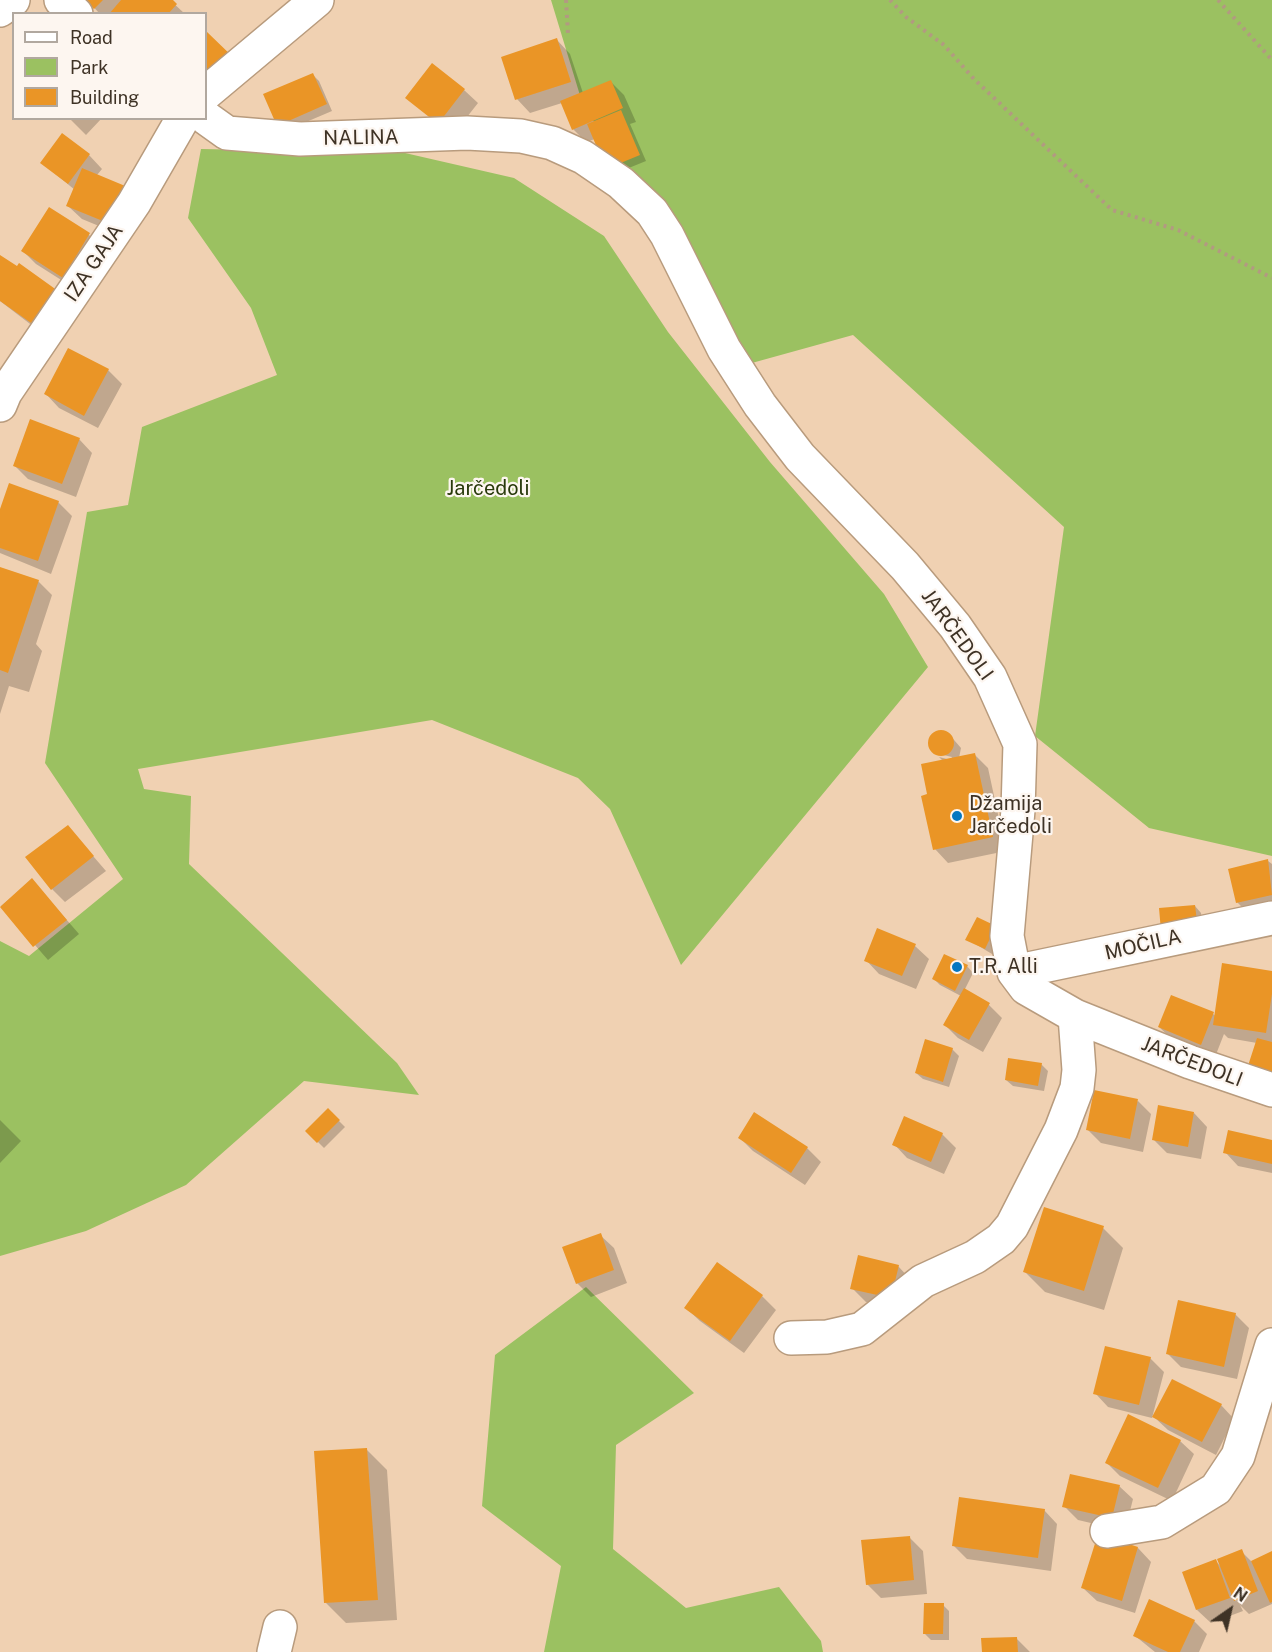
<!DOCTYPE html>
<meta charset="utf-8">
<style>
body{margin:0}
#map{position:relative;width:1272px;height:1652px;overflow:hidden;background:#f0d1b2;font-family:"Public Sans",sans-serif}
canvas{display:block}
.legend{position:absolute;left:12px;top:12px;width:195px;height:108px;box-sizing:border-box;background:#fdf6f0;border:2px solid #b1a89f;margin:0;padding:8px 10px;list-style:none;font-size:18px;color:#3e3225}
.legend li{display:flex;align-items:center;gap:12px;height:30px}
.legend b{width:30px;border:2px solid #b1a89f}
.north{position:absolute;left:1200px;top:1580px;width:60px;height:60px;-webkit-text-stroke:4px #fdf6f0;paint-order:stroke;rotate:34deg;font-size:16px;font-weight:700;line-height:24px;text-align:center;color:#3e3225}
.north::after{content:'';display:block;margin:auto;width:21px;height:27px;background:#3e3225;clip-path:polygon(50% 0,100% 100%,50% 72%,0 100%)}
</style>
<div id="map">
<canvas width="1272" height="1652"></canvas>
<ul class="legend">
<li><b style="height:8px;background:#fff"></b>Road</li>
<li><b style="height:16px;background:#9bc161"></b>Park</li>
<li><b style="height:16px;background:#ea9526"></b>Building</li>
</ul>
<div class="north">N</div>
</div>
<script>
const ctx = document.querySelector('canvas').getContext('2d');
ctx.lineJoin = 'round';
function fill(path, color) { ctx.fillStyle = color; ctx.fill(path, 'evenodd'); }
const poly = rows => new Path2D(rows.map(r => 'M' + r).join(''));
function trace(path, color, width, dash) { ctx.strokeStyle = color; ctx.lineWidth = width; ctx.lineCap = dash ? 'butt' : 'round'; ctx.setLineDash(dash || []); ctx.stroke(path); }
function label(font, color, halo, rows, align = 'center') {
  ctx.font = font + ' "Public Sans",sans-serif'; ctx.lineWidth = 4.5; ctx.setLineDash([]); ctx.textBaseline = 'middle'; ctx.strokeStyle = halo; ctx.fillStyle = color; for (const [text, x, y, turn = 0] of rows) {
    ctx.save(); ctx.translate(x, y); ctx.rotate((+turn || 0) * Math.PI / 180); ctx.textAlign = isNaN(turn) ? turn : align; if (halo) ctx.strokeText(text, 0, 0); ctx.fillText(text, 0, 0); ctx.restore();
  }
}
fill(poly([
 [551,0,1272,0,1272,856,1149,828,1035,736,1064,527,853,335,741,366,582,102],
 [201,149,405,153,514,178,604,236,668,332,770,462,884,594,928,667,681,965,610,809,578,778,432,720,138,769,144,789,191,796,189,864,397,1063,419,1095,304,1081,186,1185,86,1231,0,1256,0,941,29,956,123,879,45,763,87,512,128,505,142,427,277,375,251,308,188,218],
 [586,1287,694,1393,616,1445,613,1549,686,1608,779,1587,821,1641,823,1652,544,1652,561,1566,482,1506,495,1355]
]), '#9bc161');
fill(poly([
 [87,0,170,0,185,14,100,14],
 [206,33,247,73,206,98],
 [557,40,570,54,583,93,611,82,624,95,636,122,630,124,646,161,614,174,595,139,586,142,573,129,562,103,530,113,517,99],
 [312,74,319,81,332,111,285,131,265,95],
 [464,90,478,103,452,136,407,97],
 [69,118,102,118,86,135],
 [89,155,102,169,97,175,128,238,82,219,68,206,75,190,42,163],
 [49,209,89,235,103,248,77,290,36,264,23,251],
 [0,257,55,343,0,301],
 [108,370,122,384,98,428,59,408,46,394],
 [79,439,92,453,76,497,28,479,14,465],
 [58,502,72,516,51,574,0,553,0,514],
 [0,568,38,581,52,595,36,644,42,651,29,692,9,686,0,714],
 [938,732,948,733,961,748,959,758,974,754,988,768,1006,851,948,863,935,849,929,795,943,761,939,757,951,760,952,757,935,753,930,745,931,737],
 [68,827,106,871,65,902,52,889],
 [1268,861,1272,864,1272,911,1251,916,1237,902],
 [32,880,79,934,48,960,1,906],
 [1195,906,1201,913,1203,934,1160,909],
 [1001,934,992,954,967,939],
 [915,946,929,959,916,989,879,974,866,960],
 [967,966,973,973,964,991,989,1005,1002,1018,983,1052,958,1038,945,1025,961,996,940,985,934,979],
 [1272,972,1272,1091,1257,1043,1228,1038,1224,1034,1215,1057,1173,1040,1159,1027,1213,1014,1216,1016],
 [952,1049,959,1056,949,1087,923,1079,916,1073],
 [1041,1064,1048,1071,1044,1091,1013,1086,1006,1080],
 [1138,1101,1151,1114,1143,1152,1101,1143,1087,1129],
 [328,1110,345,1127,324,1148,307,1131],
 [1194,1113,1207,1127,1201,1159,1167,1153,1154,1140],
 [0,1120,21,1141,0,1163],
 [942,1134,956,1148,944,1174,907,1158,894,1144],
 [740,1138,807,1148,821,1162,805,1185,753,1151],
 [1272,1141,1272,1173,1238,1166,1225,1152],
 [1103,1228,1123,1248,1104,1310,1045,1292,1025,1272],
 [600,1235,614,1248,627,1283,591,1297,577,1283],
 [717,1264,762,1296,776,1310,744,1353,700,1321,686,1308],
 [898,1266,911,1280,904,1311,866,1302,852,1288],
 [1235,1314,1249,1328,1237,1379,1181,1367,1167,1353],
 [1150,1358,1164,1372,1152,1418,1108,1407,1095,1393],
 [1221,1405,1234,1419,1216,1455,1168,1430,1154,1417],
 [1180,1441,1194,1454,1172,1501,1120,1476,1107,1463],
 [367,1450,387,1470,397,1620,346,1623,326,1603],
 [1119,1486,1133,1499,1125,1531,1078,1520,1064,1506],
 [1044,1510,1057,1524,1051,1571,967,1559,953,1545],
 [1099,1536,1138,1548,1151,1562,1135,1613,1097,1601,1083,1588],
 [909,1537,923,1551,927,1594,881,1598,867,1584],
 [1241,1551,1252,1562,1272,1553,1272,1604,1249,1614,1240,1605,1243,1611,1211,1623,1197,1610,1216,1561,1222,1568],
 [943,1605,949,1611,949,1640,931,1640,925,1634],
 [1194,1621,1207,1634,1199,1652,1155,1652,1134,1635],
 [1016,1638,1030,1652,983,1652]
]), '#0003');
fill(poly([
 [84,0,103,0,94,9],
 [121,0,173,0,177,4,168,14,109,14],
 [206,31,235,59,206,89],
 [557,38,571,82,515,100,501,57],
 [432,63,465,89,438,124,405,98],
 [313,73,327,104,277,126,263,94],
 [611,80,623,108,572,130,560,101],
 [621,110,640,155,606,169,587,124],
 [62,133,90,154,68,184,40,163],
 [82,168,130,188,115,226,66,206],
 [49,207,90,233,63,278,21,251],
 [0,255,17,266,19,263,65,296,41,330,0,301],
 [68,348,109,369,84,416,44,394],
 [30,419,80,438,62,484,13,466],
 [9,483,59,501,38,561,0,548,0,509],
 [0,567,39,580,8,673,0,670],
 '928 743a13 13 0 1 1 26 0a13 13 0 1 1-26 0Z',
 [975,753,993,837,933,850,921,796,927,794,921,764],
 [68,825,94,856,51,890,25,857],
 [1268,859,1272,895,1236,903,1228,869],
 [32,878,67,920,33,947,0,907],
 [1195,905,1198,929,1161,931,1159,908],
 [977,917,996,926,985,949,965,940],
 [877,928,916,944,902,976,864,961],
 [944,954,968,965,955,991,932,979],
 [1222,963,1272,971,1272,994,1266,1033,1213,1025],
 [964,988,990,1003,969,1040,943,1025],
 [1171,995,1214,1012,1201,1045,1158,1027],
 [1257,1038,1272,1042,1272,1083,1245,1075],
 [925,1039,953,1048,943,1082,915,1073],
 [1008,1058,1042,1063,1038,1086,1005,1080],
 [1094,1090,1138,1099,1130,1139,1086,1130],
 [1158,1105,1194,1112,1188,1147,1152,1140],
 [328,1108,340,1120,317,1143,305,1131],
 [754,1112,808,1147,791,1173,738,1138],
 [904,1116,943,1133,931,1162,892,1145],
 [1228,1130,1272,1140,1272,1164,1223,1153],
 [1044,1207,1104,1226,1084,1291,1023,1272],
 [601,1233,614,1270,576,1284,562,1247],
 [858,1255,899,1265,891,1298,850,1289],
 [717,1262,763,1295,730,1341,684,1308],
 [1178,1300,1236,1313,1224,1367,1166,1354],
 [1105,1346,1151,1357,1139,1405,1093,1394],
 [1172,1379,1222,1404,1202,1442,1152,1417],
 [1128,1414,1181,1440,1158,1488,1105,1463],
 [367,1448,378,1600,324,1603,314,1451],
 [1070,1474,1120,1485,1112,1518,1062,1507],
 [959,1497,1045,1509,1038,1558,952,1546],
 [1098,1534,1138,1547,1122,1601,1081,1588],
 [910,1536,914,1580,866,1585,861,1540],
 [1242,1549,1258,1591,1234,1601,1217,1559],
 [1272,1551,1272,1602,1270,1603,1251,1561],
 [1216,1559,1230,1598,1196,1610,1182,1572],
 [1149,1599,1195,1620,1180,1652,1168,1652,1133,1636],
 [924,1603,944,1603,943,1634,923,1634],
 [1017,1637,1018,1652,982,1652,981,1638]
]), '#ea9526');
const minor = poly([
 [61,0,76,14],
 [0,10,13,0],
 [206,93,317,0],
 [206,118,227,133,300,139,467,133,521,136,552,143,583,157,621,183,652,212,667,235,724,349,760,405,800,457,905,566,955,626,990,677,1020,744,1018,810,1007,936,1014,972,1026,988,1075,1016,1190,1062,1272,1090],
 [0,405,5,393,134,203,183,118],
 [1014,972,1272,918],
 [791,1338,827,1337,862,1329,923,1281,975,1257,1001,1239,1012,1226,1061,1130,1077,1088,1079,1070,1075,1016],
 [1107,1531,1162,1522,1216,1489,1238,1456,1272,1345],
 [274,1652,280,1627]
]);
trace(minor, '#b89b7d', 36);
trace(poly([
 [566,0,568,34],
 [890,0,906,17,944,45,974,79,1112,210,1178,230,1272,278],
 [1218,0,1272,60]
]), '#b29a81', 4, [3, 4.5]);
trace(minor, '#fff', 33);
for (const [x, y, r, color] of [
 [957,816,6,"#0577c1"],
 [957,967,6,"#0577c1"]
]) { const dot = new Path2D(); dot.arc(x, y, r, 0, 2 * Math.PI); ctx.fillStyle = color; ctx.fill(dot); trace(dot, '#fdf6f0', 2); }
label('20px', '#3e3225', '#fdf6f0', [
 ["NALINA",361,138,-1],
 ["IZA GAJA",94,263,-56],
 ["JARČEDOLI",957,635,54],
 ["MOČILA",1143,945,-13],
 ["JARČEDOLI",1192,1062,21]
]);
label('20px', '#293a0b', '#fdf6f0', [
 ["Jarčedoli",488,489]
]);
label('20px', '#3e3225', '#fdf6f0', [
 ["Džamija",969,804],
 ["Jarčedoli",969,827],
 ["T.R. Alli",969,967]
], 'left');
</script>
